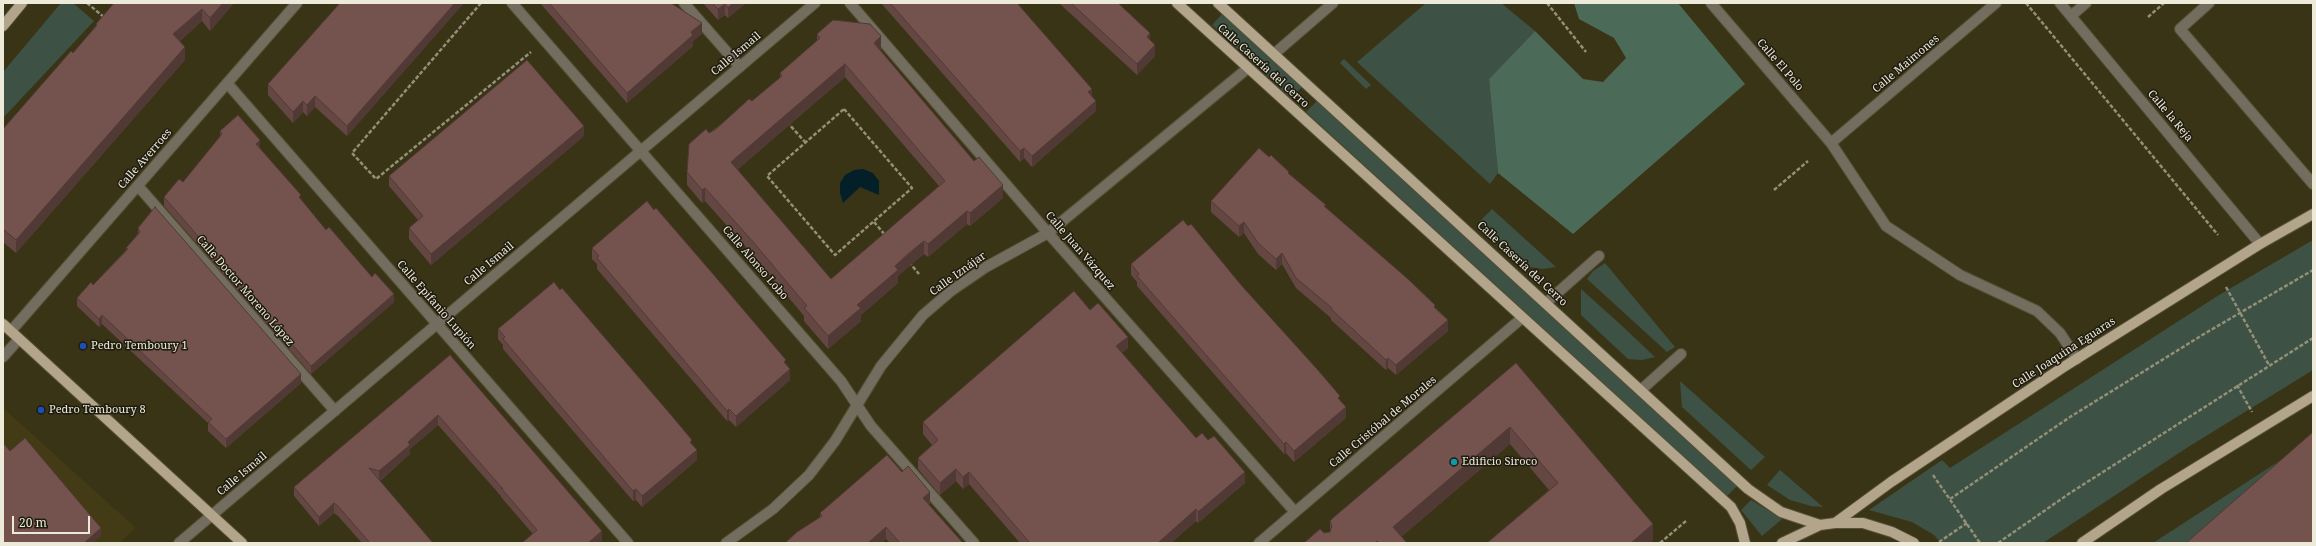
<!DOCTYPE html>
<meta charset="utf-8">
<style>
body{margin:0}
#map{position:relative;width:2316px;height:546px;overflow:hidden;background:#3a3416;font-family:"Noto Serif",serif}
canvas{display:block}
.frame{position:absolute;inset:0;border:4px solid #edead9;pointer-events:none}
.scale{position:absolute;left:12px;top:516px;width:78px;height:18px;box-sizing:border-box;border:2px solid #edead9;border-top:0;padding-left:5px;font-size:12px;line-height:14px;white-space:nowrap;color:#edead9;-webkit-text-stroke:3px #1e1b0f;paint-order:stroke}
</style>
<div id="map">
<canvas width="2316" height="546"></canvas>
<div class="frame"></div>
<div class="scale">20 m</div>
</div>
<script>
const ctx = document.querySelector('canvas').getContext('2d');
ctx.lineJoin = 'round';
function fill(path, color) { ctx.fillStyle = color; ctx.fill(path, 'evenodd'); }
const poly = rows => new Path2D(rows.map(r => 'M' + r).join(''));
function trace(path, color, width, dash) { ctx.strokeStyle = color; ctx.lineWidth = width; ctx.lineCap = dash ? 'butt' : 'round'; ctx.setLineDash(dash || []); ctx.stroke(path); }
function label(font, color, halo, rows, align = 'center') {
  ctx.font = font + ' "Noto Serif",serif'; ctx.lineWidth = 3; ctx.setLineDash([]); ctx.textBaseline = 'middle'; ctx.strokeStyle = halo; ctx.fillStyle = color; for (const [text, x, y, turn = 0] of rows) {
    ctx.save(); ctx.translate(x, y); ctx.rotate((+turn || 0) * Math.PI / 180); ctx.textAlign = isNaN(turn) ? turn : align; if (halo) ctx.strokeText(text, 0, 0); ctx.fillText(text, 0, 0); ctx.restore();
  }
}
fill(poly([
 [3,408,136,528,119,543,3,543]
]), '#433b15');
fill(poly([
 [61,3,73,3,94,21,3,118,3,72],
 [1426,3,1501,3,1535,31,1489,79,1498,173,1490,184,1357,62],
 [1222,14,1302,87,1291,98,1212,25],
 [1344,59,1371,85,1366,89,1340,63],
 [1317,101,1737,486,1727,496,1306,112],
 [1492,209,1556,267,1543,269,1530,267,1479,222],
 [2313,240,2313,370,2185,449,2043,543,1941,543,1934,535,1912,522,1869,510,1942,460,1950,468,2219,295],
 [1605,263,1675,347,1667,352,1587,279,1593,271],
 [1581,289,1620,324,1655,357,1642,360,1628,359,1581,315],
 [1680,381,1765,457,1751,470,1682,407],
 [2287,456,2201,543,2153,543],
 [1780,470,1823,507,1811,506,1790,500,1767,485],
 [1751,500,1782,519,1762,536,1741,510]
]), '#3d5144');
fill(poly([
 [1574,3,1678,3,1745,84,1573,234,1498,173,1489,79,1535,31,1583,79,1603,82,1626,58,1614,38,1579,19]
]), '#4b6a57');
fill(poly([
 [863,169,873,173,879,181,879,195,860,187,843,203,840,193,840,183,845,175,854,170]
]), '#031f28');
const minor = poly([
 [512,3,841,381,871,426,974,543],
 [684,3,740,67],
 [850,3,1048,233,1295,512],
 [1711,3,1831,143,1886,226,1960,275,2037,311,2060,333,2077,359],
 [2060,3,2260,244],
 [2209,3,2180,29,2313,184],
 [2071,16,2086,3],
 [1274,54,1333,3],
 [227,83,628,543],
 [1831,143,1996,3],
 [138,186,335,411],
 [1546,303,1599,256],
 [11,331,297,3],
 [3,357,19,339],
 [1641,390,1681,354],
 [179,543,815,3],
 [726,543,773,509,809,475,835,441,881,366,923,315,951,291,986,267,1048,233,1248,68],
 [1259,543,1522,318]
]);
const major = poly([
 [1177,3,1731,507,1740,523,1745,543],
 [1218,3,1748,489,1781,512,1820,525],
 [3,26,22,3],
 [3,324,242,543],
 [1835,523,1891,482,2062,368,2260,244,2313,214],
 [1782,543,1820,525,1835,523,1863,523,1892,532,1914,543],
 [2082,543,2161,489,2313,396]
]);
trace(minor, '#575135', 12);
trace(major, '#575135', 12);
trace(poly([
 [87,3,105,18],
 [481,3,352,153,376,179,531,52],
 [1547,3,1586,52],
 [2026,3,2218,235],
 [2148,17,2164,3],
 [844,109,912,188,835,255,767,176,844,109],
 [787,122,806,143],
 [1774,190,1808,161],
 [874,222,886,236],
 [909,262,919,274],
 [2226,287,2269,365],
 [2237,385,2252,412],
 [1933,475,1980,543],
 [1950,499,2070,417,2204,334,2313,270],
 [1939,542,1967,523],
 [1660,543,1686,521],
 [1998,543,2070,493,2313,338]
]), '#949078', 2.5, [4, 2]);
trace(minor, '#736d60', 10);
trace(major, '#b3a58b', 10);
fill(poly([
 [234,3,210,31,202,21,180,41,185,60,184,61,16,253,3,242,3,129,73,53,96,27,96,24],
 [463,3,463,4,347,136,315,107,307,116,303,112,293,123,268,95,268,84],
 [540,3,671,3,702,34,693,41,693,46,627,103],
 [703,3,746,3,728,18,725,15,718,20],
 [881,3,1017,3,1092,96,1096,111,1032,167,1024,158,1020,162],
 [1059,3,1118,3,1150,40,1155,56,1137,75],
 [817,34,881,49,880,50,1003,198,970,226,967,224,928,257,924,254,909,266,898,276,898,283,861,315,861,321,828,349,804,321,804,316,754,256,705,201,702,203,687,185,687,172,709,133,752,101,780,78,780,73,817,41],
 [845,77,939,186,831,279,737,170],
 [220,131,260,149,301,200,326,230,394,302,311,374,164,206,164,197,183,182,220,137],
 [584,136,431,265,409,239,409,228,418,220,389,186,389,176],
 [1289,174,1435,309,1448,331,1396,375,1388,368,1386,370,1331,320,1331,318,1296,288,1282,264,1276,270,1258,254,1244,233,1239,237,1211,212,1211,201],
 [138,228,301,383,226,448,208,431,208,423,102,324,99,327,77,306,77,298,93,285,126,250,126,248,138,235],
 [592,248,786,364,790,380,736,427,729,420,727,421,597,269,597,264,592,259],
 [1131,264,1241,285,1340,400,1346,418,1294,462,1286,453,1284,454,1137,286,1137,282,1131,275],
 [1090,310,1128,348,1122,353,1196,438,1245,483,1198,523,1196,521,1171,543,1020,543,969,484,963,489,956,481,940,495,918,469,918,458,932,445,923,434,923,422],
 [498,329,692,445,697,460,642,507,636,500,633,501,503,349,503,345,498,339],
 [450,355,602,541,533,534,501,497,501,496,438,425,410,449,410,454,380,481,433,543,362,543,338,516,334,513,319,526,294,496,294,487],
 [1516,363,1653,540,1650,543,1487,543,1549,490,1510,444,1401,537,1407,543,1304,543,1324,533,1330,532,1330,521],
 [930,503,929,505,963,543,890,543,886,539,882,543,785,543,820,517,820,513]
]), '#644742');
fill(poly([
 [223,3,234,3,210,31,210,18],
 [455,3,463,3,463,4,347,136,347,126],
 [733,3,746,3,728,18,728,8],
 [725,4,725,15,718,20,718,9],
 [202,9,202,21,173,47,173,34],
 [702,23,702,34,693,41,693,46,627,103,627,93,691,32],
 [1150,33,1150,44,1147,37],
 [881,36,881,49,874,56,874,43],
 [1155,45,1155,56,1137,75,1137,64],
 [185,47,185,60,184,61,16,253,16,240],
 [845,64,845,77,731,175,731,162],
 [1092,89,1092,100,1088,92],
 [315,96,315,107,307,116,307,105],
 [303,101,303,112,293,123,293,112],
 [1096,101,1096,111,1032,167,1032,156],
 [584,126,584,136,431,265,431,254],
 [260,140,260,149,256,144],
 [1024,148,1024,158,1020,162,1020,151],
 [1003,185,1003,198,970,226,970,213],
 [705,188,705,201,702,203,702,190],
 [967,211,967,224,928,257,928,244],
 [1244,222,1244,233,1239,237,1239,226],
 [924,241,924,254,898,276,898,283,861,315,861,321,828,349,828,336,895,266],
 [1282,253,1282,264,1276,270,1276,259],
 [394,294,394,302,311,374,311,366],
 [102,315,102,324,99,327,99,319],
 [1448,320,1448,331,1396,375,1396,365],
 [1128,337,1128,348,1116,358,1116,346],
 [1388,358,1388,368,1386,370,1386,360],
 [790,369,790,380,736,427,736,416],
 [301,374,301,383,226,448,226,439],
 [1346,407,1346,418,1294,462,1294,451],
 [729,409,729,420,727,421,727,411],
 [438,415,438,425,410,449,410,454,379,481,379,471,408,442],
 [1510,427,1510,444,1394,543,1393,527],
 [1286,442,1286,453,1284,454,1284,444],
 [697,450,697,460,642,507,642,496],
 [956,469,956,481,940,495,940,483],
 [969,472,969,484,963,489,963,477],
 [1245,472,1245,483,1198,523,1198,512],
 [636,489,636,500,633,501,633,491],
 [930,492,930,503,923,510,923,498],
 [334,503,334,513,319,526,319,517],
 [1196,509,1196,521,1171,543,1158,543],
 [1653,524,1653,540,1650,543,1631,543],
 [886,527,886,539,882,543,868,543],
 [101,528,101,536,93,543,84,543],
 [602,531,602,541,599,543,588,543]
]), '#513936');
const building = poly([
 [114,3,223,3,210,18,202,9,173,34,185,47,184,48,16,240,3,229,3,129,71,51,73,53,97,25,96,24,114,3],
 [340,3,455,3,347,126,315,96,307,105,303,101,293,112,268,84,340,3],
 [549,3,671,3,702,23,691,32,693,35,627,93,549,3],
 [712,3,733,3,728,8,725,4,718,9,712,3],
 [890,3,1017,3,1092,89,1088,92,1096,101,1032,156,1024,148,1020,151,890,3],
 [1071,3,1118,3,1150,33,1147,37,1155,45,1137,64,1071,3],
 [833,20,870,24,881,36,874,43,974,161,979,157,1003,185,970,213,967,211,928,244,924,241,909,253,895,266,898,270,857,305,861,308,828,336,804,308,807,306,754,243,705,188,702,190,687,172,689,144,706,129,709,133,716,129,749,99,752,101,782,76,780,73,820,38,817,34,833,20],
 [845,64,945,181,831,279,731,162,845,64],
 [527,60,584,126,431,254,409,228,423,216,389,176,527,60],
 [238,115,260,140,256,144,301,195,299,197,326,230,329,227,372,277,375,273,394,294,311,366,164,197,179,179,183,182,222,134,220,131,238,115],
 [1259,148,1269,157,1271,155,1289,172,1288,173,1326,205,1324,206,1409,280,1435,305,1434,307,1448,320,1396,365,1388,358,1386,360,1331,309,1332,308,1296,278,1282,253,1276,259,1258,243,1244,222,1239,226,1211,201,1259,148],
 [647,201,654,210,656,208,713,274,786,360,784,362,790,369,736,416,729,409,727,411,597,258,599,256,592,248,647,201],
 [155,207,301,374,226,439,208,422,212,419,102,315,99,319,77,298,91,282,93,285,128,249,126,248,140,232,138,228,155,207],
 [1183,220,1188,226,1191,224,1241,285,1317,369,1340,396,1338,398,1346,407,1294,451,1286,442,1284,444,1137,276,1139,274,1131,264,1183,220],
 [554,282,560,290,562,288,671,415,692,440,690,442,697,450,642,496,636,489,633,491,503,339,505,337,498,329,554,282],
 [1074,291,1090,310,1098,303,1128,337,1116,346,1196,438,1202,433,1208,440,1214,436,1245,472,1198,512,1196,509,1158,543,1030,543,969,472,963,477,956,469,940,483,918,458,938,440,923,422,1074,291],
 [450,355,602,531,588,543,522,543,537,530,501,488,503,489,438,415,408,442,410,445,379,471,369,468,433,543,370,543,338,506,334,503,319,517,294,487,450,355],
 [1516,363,1653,524,1631,543,1487,543,1558,483,1510,427,1393,527,1407,543,1379,543,1377,541,1375,543,1304,543,1320,529,1324,533,1330,532,1332,526,1330,521,1334,517,1516,363],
 [2313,432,2313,543,2186,543,2313,432],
 [25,438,101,528,84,543,3,543,3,443,10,451,25,438],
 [887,455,902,472,908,466,930,492,923,498,963,543,900,543,886,527,868,543,785,543,797,532,822,516,820,513,887,455]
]);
fill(building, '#74524d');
trace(building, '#513936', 1);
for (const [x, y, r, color] of [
 [83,346,4,"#1a4fb4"],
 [41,410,4,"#1a4fb4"],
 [1454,462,4,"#0f9aa8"]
]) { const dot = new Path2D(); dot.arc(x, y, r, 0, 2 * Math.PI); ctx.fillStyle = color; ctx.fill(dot); trace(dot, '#1e1b0f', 1.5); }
label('11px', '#edead9', '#1e1b0f', [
 ["Calle Ismail",736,54,-40],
 ["Calle Maimones",1906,64,-40],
 ["Calle El Polo",1780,65,49],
 ["Calle Casería del Cerro",1263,66,42],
 ["Calle la Reja",2170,116,50],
 ["Calle Averroes",145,159,-49],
 ["Calle Juan Vázquez",1080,251,49],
 ["Calle Alonso Lobo",755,263,49],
 ["Calle Ismail",489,264,-40],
 ["Calle Casería del Cerro",1522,264,43],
 ["Calle Iznájar",958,274,-36],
 ["Calle Doctor Moreno López",245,291,49],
 ["Calle Epifanio Lupión",436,305,49],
 ["Calle Joaquina Eguaras",2064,353,-33],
 ["Calle Cristóbal de Morales",1383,422,-40],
 ["Calle Ismail",242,474,-40]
]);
label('11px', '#edead9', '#1e1b0f', [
 ["Pedro Temboury 1",91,346],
 ["Pedro Temboury 8",49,410],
 ["Edificio Siroco",1462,462]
], 'left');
</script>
